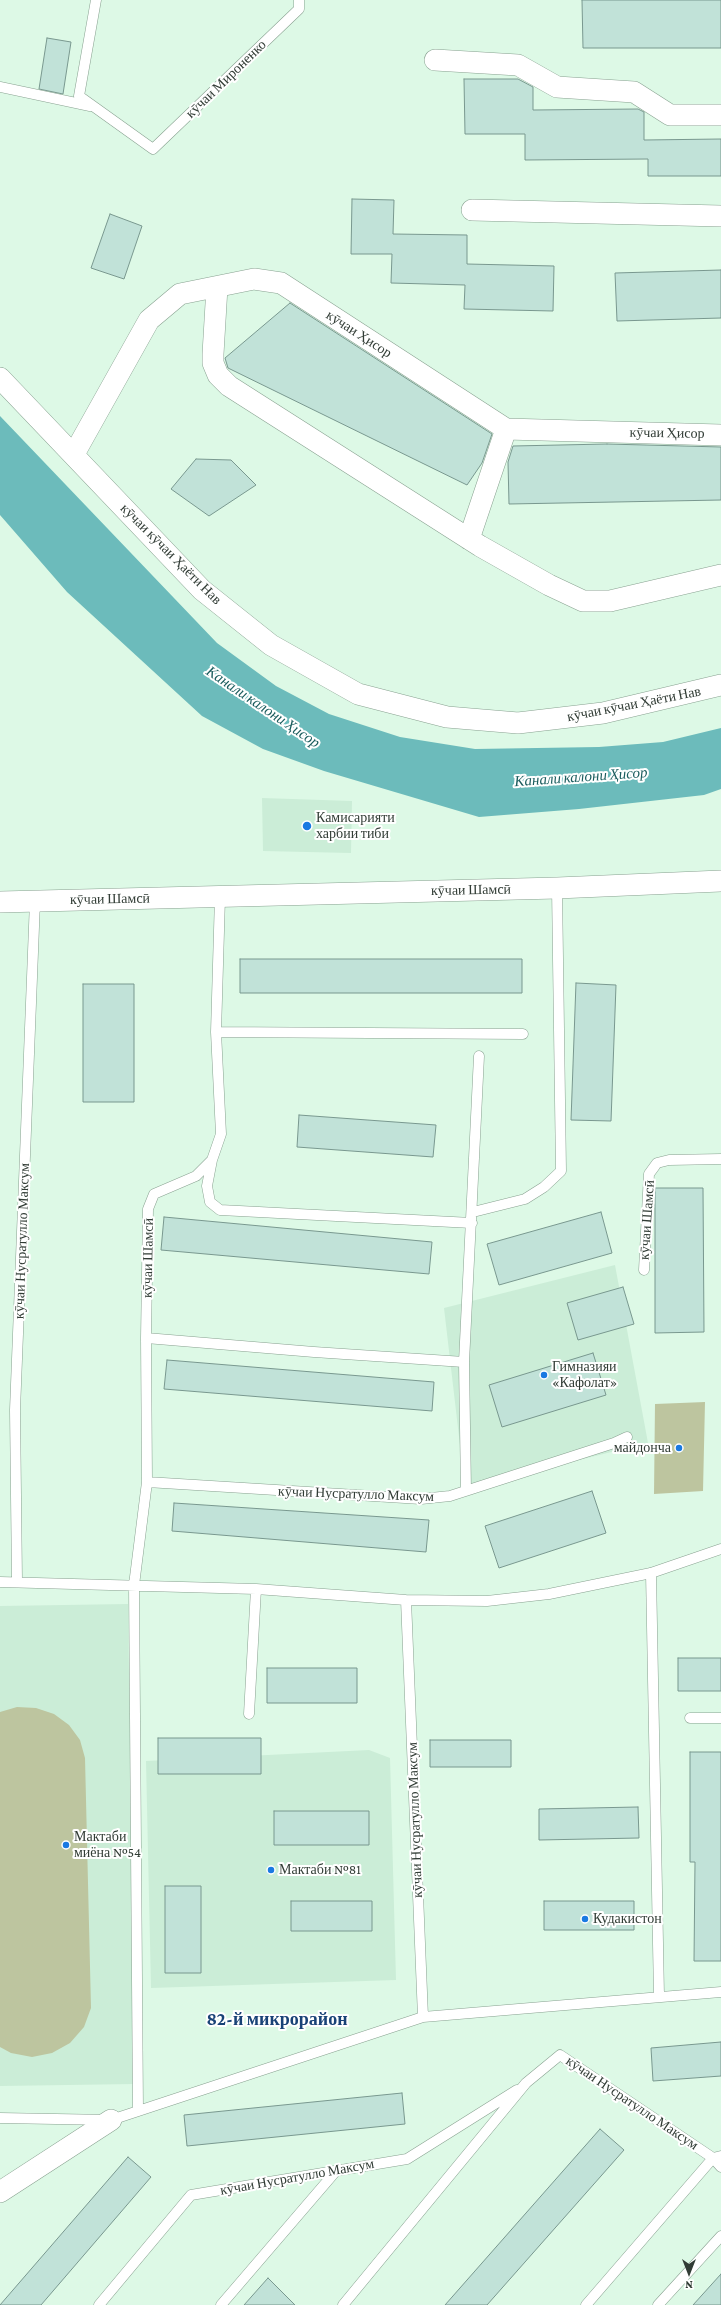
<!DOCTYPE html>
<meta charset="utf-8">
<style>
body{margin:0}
#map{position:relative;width:721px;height:2305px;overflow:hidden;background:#ddf9e6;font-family:"Crimson Pro",serif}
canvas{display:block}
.north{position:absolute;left:669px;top:2253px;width:40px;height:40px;-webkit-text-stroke:3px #fff;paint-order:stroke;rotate:180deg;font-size:11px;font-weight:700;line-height:16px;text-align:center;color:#313c35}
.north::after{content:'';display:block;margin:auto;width:14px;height:18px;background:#313c35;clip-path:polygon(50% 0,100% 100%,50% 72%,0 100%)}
</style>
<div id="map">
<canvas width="721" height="2305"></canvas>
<div class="north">N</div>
</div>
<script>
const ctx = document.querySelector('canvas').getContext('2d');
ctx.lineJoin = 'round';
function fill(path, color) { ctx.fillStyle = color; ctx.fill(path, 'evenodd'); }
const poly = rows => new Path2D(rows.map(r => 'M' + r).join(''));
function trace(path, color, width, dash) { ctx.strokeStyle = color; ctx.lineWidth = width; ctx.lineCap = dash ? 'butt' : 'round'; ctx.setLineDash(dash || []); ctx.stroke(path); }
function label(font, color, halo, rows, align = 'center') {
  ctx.font = font + ' "Crimson Pro",serif'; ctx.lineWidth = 4; ctx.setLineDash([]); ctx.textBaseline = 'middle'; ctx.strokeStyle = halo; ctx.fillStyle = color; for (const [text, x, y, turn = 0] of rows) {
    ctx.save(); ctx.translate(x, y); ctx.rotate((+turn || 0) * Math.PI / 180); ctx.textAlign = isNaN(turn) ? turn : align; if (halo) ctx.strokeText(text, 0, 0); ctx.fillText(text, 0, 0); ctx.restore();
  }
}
fill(poly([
 [262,798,352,801,351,853,263,851],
 [615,1265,648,1443,465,1488,444,1308],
 [128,1604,135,2084,0,2086,0,1606],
 [369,1750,390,1758,396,1980,151,1988,146,1761]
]), '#cbedd7');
fill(poly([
 [705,1402,703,1491,654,1494,655,1404],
 [17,1707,36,1708,54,1714,69,1725,80,1740,85,1758,91,2008,84,2027,70,2043,52,2053,32,2057,11,2053,0,2047,0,1712]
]), '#bdc59f');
fill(poly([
 [0,416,217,643,276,686,329,714,400,737,475,749,599,747,663,742,721,728,721,789,704,795,579,809,479,817,324,771,263,749,202,716,67,592,0,515]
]), '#6cbbbb');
const building = poly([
 [582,0,721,0,721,48,583,48,582,0],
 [47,38,71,42,63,94,39,89,47,38],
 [464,79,518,79,533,87,533,110,638,109,644,112,644,140,721,139,721,176,648,176,648,159,525,160,525,134,465,134,464,79],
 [352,199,394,200,393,234,467,235,467,264,554,266,553,311,464,309,465,285,391,283,392,254,351,254,352,199],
 [110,214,142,226,124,279,91,268,110,214],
 [721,270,721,318,617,321,615,273,721,270],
 [290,303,492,434,482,463,467,485,228,368,225,358,290,303],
 [607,444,721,447,721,500,509,504,508,462,513,446,607,444],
 [196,459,231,460,256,485,209,516,171,489,196,459],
 [240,959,522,959,522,993,240,993,240,959],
 [576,983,616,985,611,1121,571,1120,576,983],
 [83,984,134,984,134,1102,83,1102,83,984],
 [299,1115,436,1125,433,1157,297,1147,299,1115],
 [655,1188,703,1188,704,1332,655,1333,655,1188],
 [601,1212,612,1253,499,1285,487,1244,601,1212],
 [164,1217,432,1242,429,1274,161,1250,164,1217],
 [623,1287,634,1324,578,1340,567,1303,623,1287],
 [593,1353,606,1395,502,1427,489,1385,593,1353],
 [167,1360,434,1382,432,1411,164,1389,167,1360],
 [592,1491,606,1533,499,1568,485,1526,592,1491],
 [174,1503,429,1520,426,1552,172,1531,174,1503],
 [678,1658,721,1658,721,1691,678,1691,678,1658],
 [267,1668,357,1668,357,1703,267,1703,267,1668],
 [158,1738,261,1738,261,1774,158,1774,158,1738],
 [430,1740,511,1740,511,1767,430,1767,430,1740],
 [690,1752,721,1752,721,1961,694,1961,695,1862,690,1862,690,1752],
 [638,1807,639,1838,539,1840,539,1809,638,1807],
 [274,1811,369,1811,369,1845,274,1845,274,1811],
 [165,1886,201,1886,201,1973,165,1973,165,1886],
 [291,1901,372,1901,372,1931,291,1931,291,1901],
 [544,1901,634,1901,634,1930,544,1930,544,1901],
 [721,2042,721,2076,653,2081,651,2048,721,2042],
 [402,2093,405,2124,187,2146,184,2115,402,2093],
 [600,2129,624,2150,487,2305,445,2305,600,2129],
 [128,2157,151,2177,41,2305,0,2305,128,2157],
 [721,2274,721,2305,693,2305,721,2274],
 [268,2278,295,2305,244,2305,268,2278]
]);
fill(building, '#c1e2d8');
trace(building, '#79988f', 1);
const lane = poly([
 [96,0,79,96,153,149,299,9,299,0],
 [0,87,90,106],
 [220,897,216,1032,221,1134,212,1160,196,1176,154,1194,148,1209,146,1338,314,1352,464,1362],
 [216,1032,523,1034],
 [212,1160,207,1186,210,1202,220,1210,472,1223],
 [473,1212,525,1199,544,1187,561,1171,557,888],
 [644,1270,649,1174,657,1163,669,1160,721,1159],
 [147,1482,421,1499,450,1496,614,1443,627,1437],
 [466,1491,464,1362,479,1056],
 [651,1573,659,1996],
 [17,1581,15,1410,35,901],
 [0,1582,256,1589,406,1600,487,1601,549,1594,651,1573,721,1549],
 [406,1600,423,2017],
 [249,1714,256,1589],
 [690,1718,721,1718],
 [138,2111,134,1585,147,1482,146,1338],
 [0,2118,111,2120,423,2017,721,1992],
 [99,2305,191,2195,407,2159,517,2090],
 [221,2305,336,2171],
 [343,2305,526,2083,560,2055,713,2158,721,2167],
 [586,2305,713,2158,721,2156],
 [658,2305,721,2236]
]);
const street = poly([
 [435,60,518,65,557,87,634,92,670,115,721,115],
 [472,210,721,216],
 [217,287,213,354,213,363,218,375,229,386,480,546,549,585,583,601,610,601,721,575],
 [0,378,202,590,271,645,358,694,447,717,518,723,603,713,721,685],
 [74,454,149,320,180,294,254,279,281,283,506,429,721,435],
 [469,539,506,429],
 [0,902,557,888,721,881],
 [0,2192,111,2120]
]);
trace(lane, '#88a190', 11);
trace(street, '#88a190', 22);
trace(lane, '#fff', 10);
trace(street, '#fff', 21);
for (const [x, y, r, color] of [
 [307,826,5,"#1979e2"],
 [544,1375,4,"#1979e2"],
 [679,1448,4,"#1979e2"],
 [66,1845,4,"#1979e2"],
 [271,1870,4,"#1979e2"],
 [585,1919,4,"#1979e2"]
]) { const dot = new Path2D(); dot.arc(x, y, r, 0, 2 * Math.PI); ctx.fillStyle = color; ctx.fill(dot); trace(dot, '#fff', 1.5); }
label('14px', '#313c35', '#fff', [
 ["кӯчаи Мироненко",226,79,-44],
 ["кӯчаи Ҳисор",359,334,33],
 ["кӯчаи Ҳисор",667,433,1],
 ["кӯчаи кӯчаи Ҳаёти Нав",171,554,45],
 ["кӯчаи кӯчаи Ҳаёти Нав",634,704,-11],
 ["кӯчаи Шамсӣ",471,890,-1],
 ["кӯчаи Шамсӣ",110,899,-1],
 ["кӯчаи Шамсӣ",647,1220,-86],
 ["кӯчаи Нусратулло Максум",22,1241,-88],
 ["кӯчаи Шамсӣ",148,1258,-89],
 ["кӯчаи Нусратулло Максум",356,1494,2],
 ["кӯчаи Нусратулло Максум",415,1820,-92],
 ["кӯчаи Нусратулло Максум",632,2103,34],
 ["кӯчаи Нусратулло Максум",297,2177,-10]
]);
label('14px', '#313c35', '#fff', [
 ["Камисарияти",316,818],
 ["харбии тиби",316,834],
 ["Гимназияи",552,1367],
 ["«Кафолат»",552,1383],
 ["майдонча",671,1448,"right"],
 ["Мактаби",74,1837],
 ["миёна №54",74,1853],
 ["Мактаби №81",279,1870],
 ["Кудакистон",593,1919]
], 'left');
label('italic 15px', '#1b5d5e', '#fff', [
 ["Канали калони Ҳисор",263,707,34],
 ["Канали калони Ҳисор",581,777,-4]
]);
label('bold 18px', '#184276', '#fff', [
 ["82-й микрорайон",277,2019]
]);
</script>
